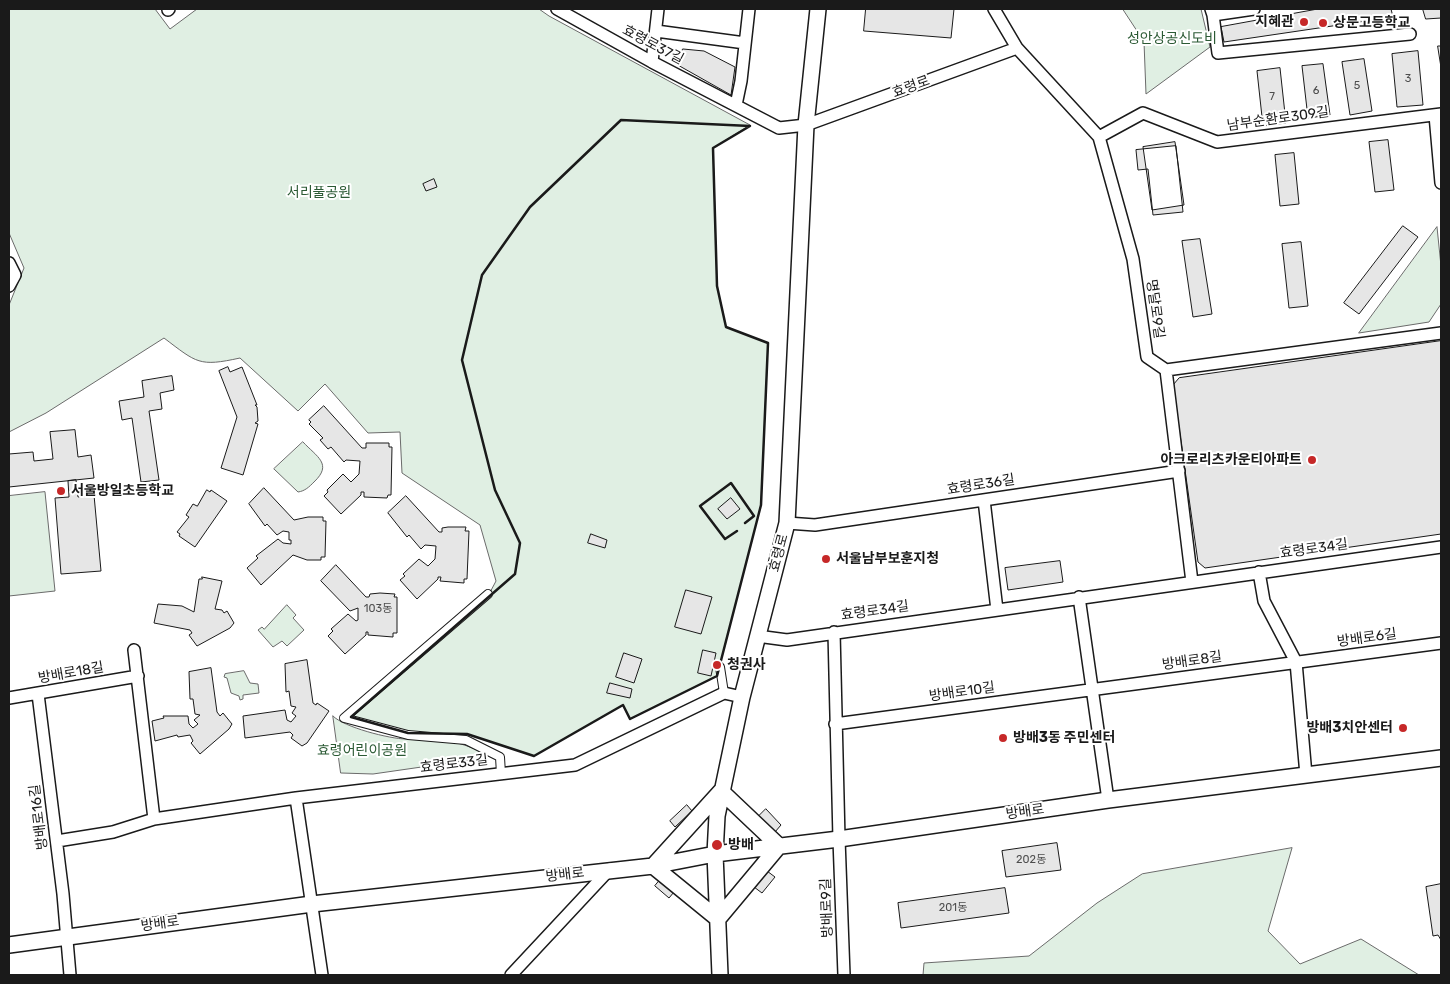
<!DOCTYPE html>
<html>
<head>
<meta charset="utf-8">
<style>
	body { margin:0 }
	#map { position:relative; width:1450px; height:984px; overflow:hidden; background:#fff; font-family:Rubik,sans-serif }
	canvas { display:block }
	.frame { position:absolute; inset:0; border:10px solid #1a1a1a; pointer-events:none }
</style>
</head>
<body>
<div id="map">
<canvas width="1450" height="984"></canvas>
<div class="frame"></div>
</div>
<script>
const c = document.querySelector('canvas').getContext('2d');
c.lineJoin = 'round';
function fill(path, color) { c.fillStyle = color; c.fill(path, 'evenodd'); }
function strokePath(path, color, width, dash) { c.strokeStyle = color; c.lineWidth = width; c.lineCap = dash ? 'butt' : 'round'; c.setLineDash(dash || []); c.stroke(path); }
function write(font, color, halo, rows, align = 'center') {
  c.font = font + ' Rubik,"Noto Sans KR",sans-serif'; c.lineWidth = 4; c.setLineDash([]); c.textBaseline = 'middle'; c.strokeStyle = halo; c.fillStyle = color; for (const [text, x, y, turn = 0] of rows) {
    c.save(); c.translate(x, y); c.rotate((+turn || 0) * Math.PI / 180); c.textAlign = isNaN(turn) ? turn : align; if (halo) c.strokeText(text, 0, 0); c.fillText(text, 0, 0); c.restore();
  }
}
const green = new Path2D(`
	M9,9H155L170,29L197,9H539L549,16L750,125L713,148L717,286L726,327L768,343L761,505L717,676L630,719L623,705L534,756L467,734L408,733L351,717L487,598L496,581L480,525L402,473L400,432L368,433L325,384L298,411L240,358C199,367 197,363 164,338L46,413L9,432V305L24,268L9,233Z
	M1123,9H1201L1210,47L1146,94L1144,42Z
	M1437,227L1441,266V304L1429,322L1359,333Z
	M303,442C317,457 333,464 314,482C309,487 305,491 298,492L274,469Z
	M45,492L55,591L9,596V496Z
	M287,605L296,615L293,618L304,630L287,646L282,641L273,647L258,630L262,627L264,629Z
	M244,671L250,683L258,684L259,693L243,695V699L240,700L239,696L231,693L227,678L224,677L225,674Z
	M333,716C343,727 390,739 406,739C419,740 436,736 448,740C461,744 472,747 484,753V758L373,774L341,773Z
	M1292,848L1268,931L1300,964L1361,939L1419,975H923L924,963L1029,956L1097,903L1142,874Z`);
fill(green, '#e0efe3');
strokePath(green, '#6a6a6a', 1);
const building = new Path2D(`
	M866,9H954L951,38L864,31Z
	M1318,9H1391L1393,17L1224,42L1221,27Z
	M1423,9H1441V18L1426,19Z
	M1438,46H1441V67Z
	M683,49L704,51L735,67L731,95L676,64Z
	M1418,51L1423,105L1397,107L1392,54Z
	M1364,59L1372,111L1350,115L1342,62Z
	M1323,64L1330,115L1308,118L1302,66Z
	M1280,68L1286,123L1263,126L1257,71Z
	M1388,140L1394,190L1375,192L1369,142Z
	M1175,142L1184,205L1152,210L1143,147Z
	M1176,146L1183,212L1153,215L1148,169L1138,170L1136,150Z
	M1294,153L1299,204L1280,206L1275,155Z
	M434,179L437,187L426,191L423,184Z
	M1403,226L1418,237L1359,314L1344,303Z
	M1200,239L1212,314L1193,317L1182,241Z
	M1301,242L1308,306L1289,308L1282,244Z
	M1441,341V534L1205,568L1198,562L1173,385L1179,378Z
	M228,367L230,372L242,367L257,405H255L257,407L258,421L255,423L258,424L243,475L221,468L237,417L219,371Z
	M172,376L174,390L160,393L162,409L149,411L159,480L141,482L132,418L122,420L119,401L144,397L142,381Z
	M324,406L362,448H366V443H389V447H392L391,495H388L387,498L364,497V492H361V495L341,514L324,496L328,492L327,490L343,474L351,482L359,474L360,461L346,460L344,462L331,447L328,449L320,440L323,438L309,424L311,422L309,420Z
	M75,430L78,457L91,455L94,478L9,487V454L33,452L34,461L53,459L50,432Z
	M76,480L78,497L94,495L101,571L61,574L55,498L69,497L68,481Z
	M264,488L294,520L308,517H323V521H326L325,557H321V560H307L293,555L261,585L247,568L258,558L256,556L278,539L283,543L291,544V540H289V532L283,531L277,535L267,524L265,526L249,504Z
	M207,490L210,492L211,490L227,501L195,547L179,536L180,534L177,532L189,517L186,515L193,504L197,506Z
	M406,496L439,532H442V528L448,527H466L465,531H469L467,579H464V583L440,581L441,577H438V579L417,599L400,580L405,576L403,574L419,559L428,566L435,559L436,546L425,545L421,549L409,535L407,537L388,513Z
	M731,498L740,509L727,519L718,509Z
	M591,534L607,540L605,548L588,543Z
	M1060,561L1063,582L1008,590L1005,568Z
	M336,565L366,597H369L370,594L380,593L395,594L394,597H397V633H393V637L368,635V632H366V635L345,654L328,636L333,631L331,629L348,614L356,621L358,620V608L350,611L321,581Z
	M202,577L222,581L215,609L222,610L224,613L227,611L234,623L230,628L197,646L189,635L192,633L190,630L154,623L158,604L182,606L194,612L199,579H202Z
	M686,590L712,597L701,634L675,627Z
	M703,650L716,653L711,676L698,673Z
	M624,653L642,659L634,683L616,677Z
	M307,660L313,703L316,705L317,703L329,711L307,743L302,746L291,738L293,735L290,732L245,738L243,716L285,710L287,720L291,722L296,716L292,713L296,707L291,706L289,691L286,692L285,664Z
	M211,668L217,712L220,716L223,713L232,724L229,729L200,754L191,743L193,741L190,735L178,737L177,735L155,741L152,721L164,718L163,716H188L189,724L193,728L198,724L194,720L200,715L195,714L193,699H190L189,672Z
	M610,683L632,689L630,698L607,693Z
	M687,805L692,811L675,827L670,821Z
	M766,809L781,825L775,832L759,816Z
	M1057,843L1061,870L1006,877L1002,851Z
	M767,871L775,877L762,893L754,887Z
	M660,880L674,892L669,898L655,886Z
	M1441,884V940L1438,935L1433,936L1426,887Z
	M1005,888L1009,913L901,928L898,903Z`);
fill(building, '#e6e6e6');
strokePath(building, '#1a1a1a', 1);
const pedestrian = new Path2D(`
	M488,594L344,718L408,735L466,740L500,757L501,774
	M717,665L720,667L724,693`);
const minor = new Path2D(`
	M557,9L652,62L779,128L806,125L1017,48
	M994,9L1017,48L1099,137L1133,259L1147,357L1166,370L1441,333
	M1211,9L1213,15L1254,9
	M168,10L169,9
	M1213,15L1218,53L1410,34
	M656,31L745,43
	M652,62L658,9
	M736,105L741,81L749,9
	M1435,115L1441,183
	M1099,137L1143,113L1217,142L1441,114
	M9,263L15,275L9,286
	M1166,370L1192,582
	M984,500L997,610
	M787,523L815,525L1179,471
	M1259,572L1264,601L1296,662L1306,775
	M1079,597L1108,800
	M834,632L839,839L844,975
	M757,636L787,640L1441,547
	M134,650L154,819
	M38,694L63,894L70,975
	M9,698L138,676
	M835,724L1441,643
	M296,798L322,975
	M57,841L113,832L154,819L296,798L575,765L724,693L742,697
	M511,975L610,869`);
const secondary = new Path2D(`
	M721,791L779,846L718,919L653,866Z
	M9,945L312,904L653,866L715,854L839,839L1108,800L1441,758
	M720,975L715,854L717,816L742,697L787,523L806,125L818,9`);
strokePath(pedestrian, '#1a1a1a', 10);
strokePath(minor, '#1a1a1a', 14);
strokePath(secondary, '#1a1a1a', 18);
strokePath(pedestrian, '#fff', 8);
strokePath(minor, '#fff', 11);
strokePath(secondary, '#fff', 15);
strokePath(new Path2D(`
	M621,120L750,126L713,148L717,286L726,327L768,343L761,505L717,676L630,719L623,705L534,756L467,734L408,733L351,717L515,574L520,543L495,490L462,360L482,275L530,207Z
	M737,531L725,539L700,506L731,483L754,516L745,523`), '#1a1a1a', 2.5);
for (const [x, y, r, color] of [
	[1304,22,5,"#c62828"],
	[1323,23,5,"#c62828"],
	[1312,460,5,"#c62828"],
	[61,491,5,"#c62828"],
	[826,559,5,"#c62828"],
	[717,665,5,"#c62828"],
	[1403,728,5,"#c62828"],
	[1003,738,5,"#c62828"],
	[717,845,6,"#c62828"]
]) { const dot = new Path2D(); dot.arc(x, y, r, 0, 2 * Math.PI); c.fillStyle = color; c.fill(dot); strokePath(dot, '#fff', 2); }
write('11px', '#4d4d4d', null, [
	["3",1408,79],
	["5",1357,86],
	["6",1316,91],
	["7",1272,97],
	["103동",378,609],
	["202동",1031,860],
	["201동",953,908]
]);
write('bold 14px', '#1a1a1a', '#fff', [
	["지혜관",1294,22,"right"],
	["상문고등학교",1333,23],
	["아크로리츠카운티아파트",1302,460,"right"],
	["서울방일초등학교",71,491],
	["서울남부보훈지청",836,559],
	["청권사",727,665],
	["방배3치안센터",1393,728,"right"],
	["방배3동 주민센터",1013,738],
	["방배",728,845]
], 'left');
write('14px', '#2b5a34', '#fff', [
	["성안상공신도비",1172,39],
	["서리풀공원",319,193],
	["효령어린이공원",362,751]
]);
write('14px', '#1a1a1a', '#fff', [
	["효령로37길",653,45,28],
	["효령로",911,87,-20],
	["남부순환로309길",1278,119,-8],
	["명달로9길",1155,309,82],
	["효령로36길",981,485,-9],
	["효령로34길",1314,549,-8],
	["효령로",779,553,-75],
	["효령로34길",875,611,-8],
	["방배로6길",1367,638,-8],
	["방배로8길",1192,661,-8],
	["방배로18길",71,673,-10],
	["방배로10길",962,692,-8],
	["효령로33길",454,764,-7],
	["방배로",1025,812,-8],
	["방배로16길",39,817,-97],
	["방배로",565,875,-7],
	["방배로9길",827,908,-92],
	["방배로",160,924,-8]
]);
</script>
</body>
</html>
